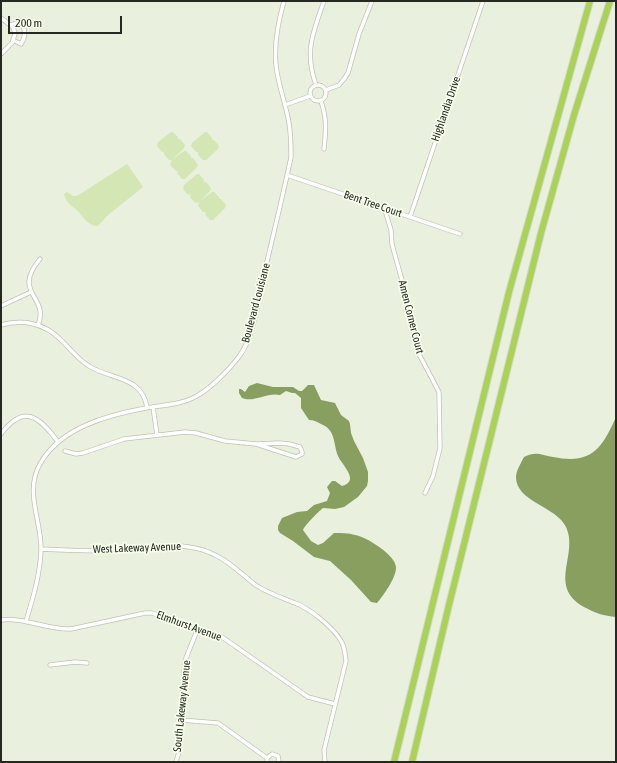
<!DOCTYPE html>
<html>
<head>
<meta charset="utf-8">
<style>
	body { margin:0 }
	#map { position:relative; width:617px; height:763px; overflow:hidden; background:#e9f0de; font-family:"Asap Condensed",sans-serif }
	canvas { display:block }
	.frame { position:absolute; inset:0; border:2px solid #262922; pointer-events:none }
	.scale { position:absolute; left:8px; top:16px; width:114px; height:18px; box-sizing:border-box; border:2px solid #262922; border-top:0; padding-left:5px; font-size:12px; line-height:14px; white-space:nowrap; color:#262922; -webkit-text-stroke:3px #f6feeb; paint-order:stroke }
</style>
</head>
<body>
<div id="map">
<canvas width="617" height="763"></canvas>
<div class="frame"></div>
<div class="scale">200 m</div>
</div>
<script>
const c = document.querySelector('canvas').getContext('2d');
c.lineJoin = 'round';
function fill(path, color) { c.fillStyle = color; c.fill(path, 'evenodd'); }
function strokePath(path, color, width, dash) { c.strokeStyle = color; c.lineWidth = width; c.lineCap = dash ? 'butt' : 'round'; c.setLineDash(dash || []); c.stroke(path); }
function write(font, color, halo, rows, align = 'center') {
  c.font = font + ' "Asap Condensed",sans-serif'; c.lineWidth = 3.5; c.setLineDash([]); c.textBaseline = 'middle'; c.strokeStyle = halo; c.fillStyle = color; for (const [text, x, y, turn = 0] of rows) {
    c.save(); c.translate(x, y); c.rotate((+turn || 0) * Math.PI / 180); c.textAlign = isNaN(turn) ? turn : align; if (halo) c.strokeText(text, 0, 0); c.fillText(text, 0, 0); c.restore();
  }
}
fill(new Path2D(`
	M171,132H173L178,137V139H180L185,145L184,148L172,160L184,151H186L191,156V158H193L198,165L197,167L185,179H182L177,173L178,171H176L170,165L172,160H169L164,154V152H162L157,146L158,142Z
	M205,132H207L212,138V140H214L219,146L218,149L206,160H203L198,155V152H196L191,146L192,143Z
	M127,164L143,187L108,215L98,226C94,226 91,225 89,223C84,220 82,215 78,211C72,206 66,203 64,194L67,192L73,196H77Z
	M197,174H199L204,180V182H206L211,188L210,191L200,201L212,192H214L219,197V199H221L226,205L225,208L213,220H210L205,214L206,212H203L198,206L199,202L195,203L190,197L191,194L188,195L183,189L184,185Z`), '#d3e6b4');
fill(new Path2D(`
	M257,383L273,387H293L299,391H302L308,385H314L321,400L335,403L341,415L349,421L350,424L351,433L354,441L363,458L368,472V481L367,486L358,497L344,507L335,509L323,508C318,512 305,525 303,530L311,541L318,545L323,543L334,533C341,533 349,533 355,535C367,537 397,556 396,568C396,578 383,596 377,603L371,602L351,580L330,561L314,557L293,541L280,533L278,530V526L282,518L297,512L307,511L314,505L327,501L330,493L327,487L332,481H335L342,486C361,481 341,464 338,456C333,443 336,430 321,424C317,422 314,420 309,420L301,408V398L295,393H292L286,391L280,395C267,392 254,403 242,398L239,393V389H241L245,392L249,386Z
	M616,417V617C604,616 595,613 584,607C547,586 579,555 566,527C556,506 516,502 516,477C516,471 521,463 524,457C536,451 541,455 553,457C592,465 602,448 616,417Z`), '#889f60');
const minor = new Path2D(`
	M1,18L13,27L15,34L12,43L1,54
	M10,25L18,23L22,24C26,31 25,38 21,44L13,40
	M310 93a8 8 0 1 1 16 0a8 8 0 1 1-16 0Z
	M316,85C304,51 313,33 324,1
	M326,90L339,85L344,79L348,73L359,34L372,1
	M321,101C327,119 326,130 324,149
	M285,105L310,96
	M287,175L460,234
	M384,207L391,230L392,244L396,259L409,305L414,335L420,356L439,392L440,448L433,476L425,493
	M410,217L483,1
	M1,306L31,292
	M1,325C22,319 44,323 60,339C70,348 77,359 89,366C111,380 143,376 147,408
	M38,325C50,296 11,294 40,259
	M153,407L157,435
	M1,434C24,403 40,417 58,442
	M65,451L76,454L83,453L124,439L185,432L196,433L225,441L256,444L279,443L289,444L300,447L302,452V454L296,457L256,444
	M41,549C68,550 96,552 123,550C144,549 168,543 189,547C211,550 226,560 242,574C248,578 253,584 259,587C270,594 283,598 295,603C309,608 334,628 341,641C345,647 345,654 346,661L324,750L325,762
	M1,620C25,617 47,630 71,629L145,613H152L222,637L308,697L335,704
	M26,621C33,598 40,575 41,550C42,522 24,492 40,464C60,428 107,415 146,408C162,405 180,405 195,397C210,389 228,371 238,358C253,339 256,310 261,287C271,244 282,200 291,157C291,146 291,134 289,123C286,104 278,85 276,65C274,44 278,22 284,1
	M50,665L75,662L87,663
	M181,720L218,723L267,758
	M176,762L179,752L184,671L186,658L198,628
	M267,762V758L272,754L278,756L279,762`);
const motorway = new Path2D(`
	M394,762L509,292L590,1
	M412,762L448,609L541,233L574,115L610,1`);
strokePath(minor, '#bdc4b2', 5);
strokePath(motorway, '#d4d4d3', 8);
strokePath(minor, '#fff', 3.5);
strokePath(motorway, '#aad354', 6);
write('11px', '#262922', '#f6feeb', [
	["Highlandia Drive",446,109,-71],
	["Bent Tree Court",373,204,19],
	["Boulevard Louisiane",256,303,-75],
	["Amen Corner Court",411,317,76],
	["West Lakeway Avenue",137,548,-2],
	["Elmhurst Avenue",189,626,20],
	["South Lakeway Avenue",182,706,-84]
]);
</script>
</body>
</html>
